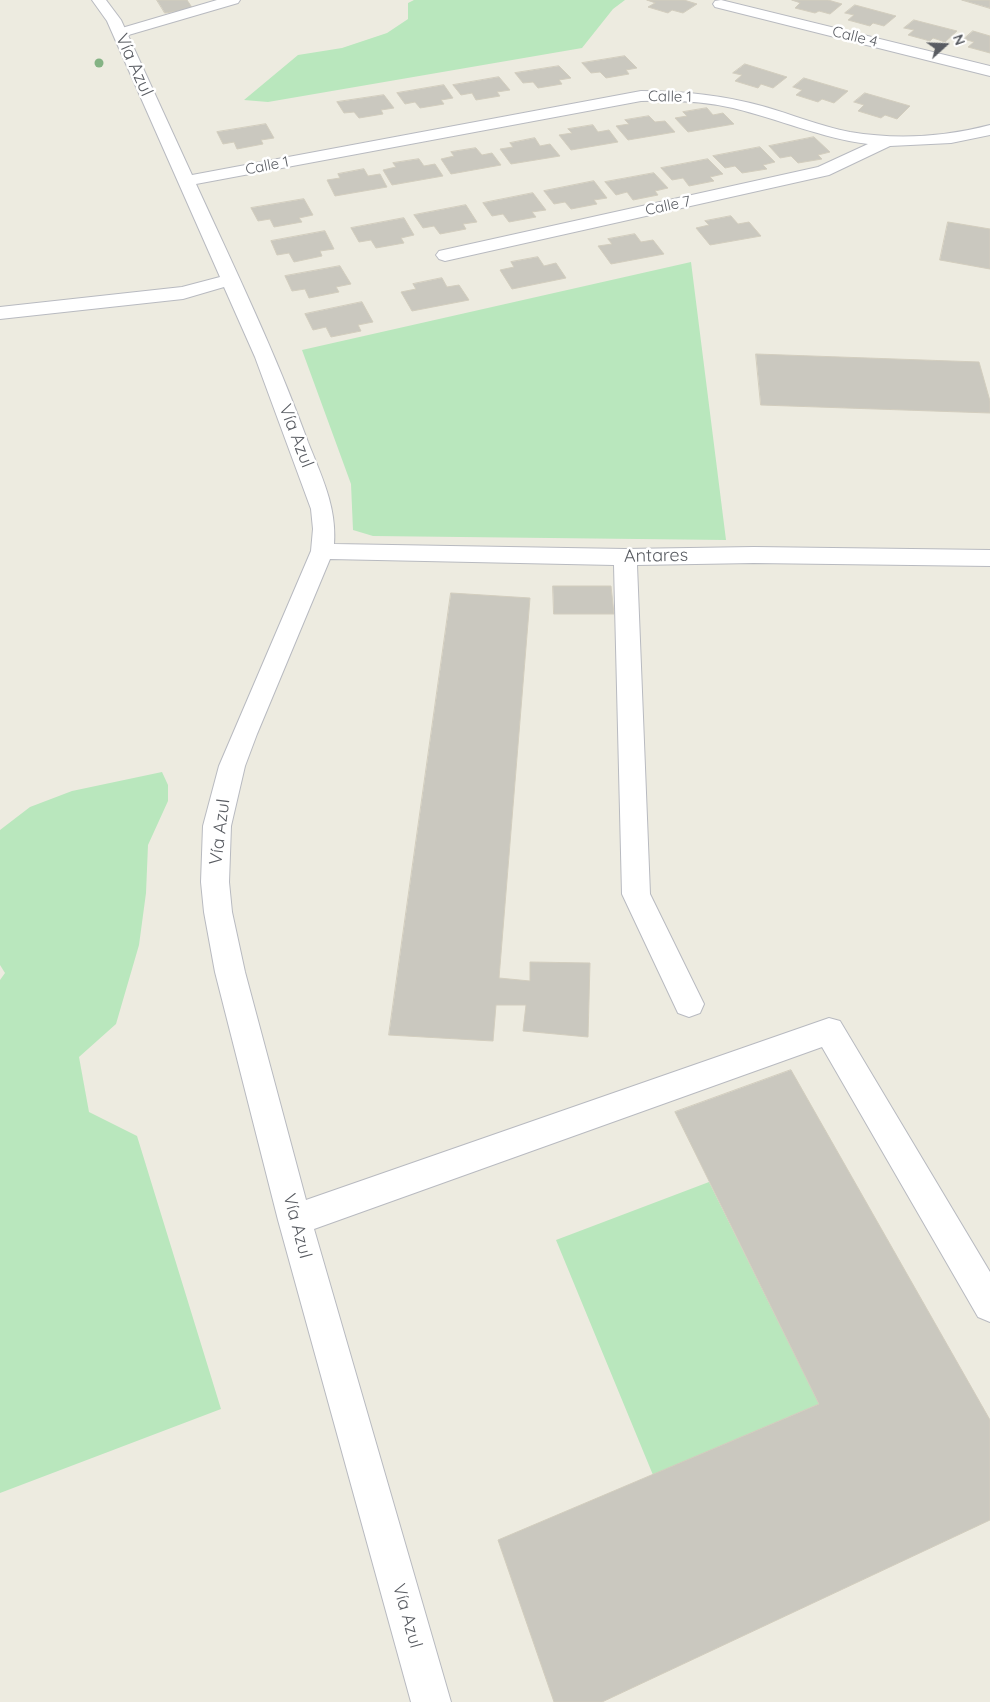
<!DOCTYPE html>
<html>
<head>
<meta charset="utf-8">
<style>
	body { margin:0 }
	#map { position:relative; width:990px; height:1702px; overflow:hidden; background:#edebe0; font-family:Quicksand,sans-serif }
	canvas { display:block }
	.north { position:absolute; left:920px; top:20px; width:50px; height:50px; -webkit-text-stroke:4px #fff; paint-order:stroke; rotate:70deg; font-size:14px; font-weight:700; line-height:20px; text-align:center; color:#595c62 }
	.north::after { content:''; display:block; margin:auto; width:18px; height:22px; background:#595c62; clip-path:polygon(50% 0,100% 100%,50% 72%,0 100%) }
</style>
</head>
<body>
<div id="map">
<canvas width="990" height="1702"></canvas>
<div class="north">N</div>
</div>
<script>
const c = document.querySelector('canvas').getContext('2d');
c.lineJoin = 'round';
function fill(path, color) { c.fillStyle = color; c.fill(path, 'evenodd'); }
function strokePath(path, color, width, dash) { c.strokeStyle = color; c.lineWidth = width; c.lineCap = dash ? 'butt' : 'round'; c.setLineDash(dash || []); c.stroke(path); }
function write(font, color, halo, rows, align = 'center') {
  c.font = font + ' Quicksand,sans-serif'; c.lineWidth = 5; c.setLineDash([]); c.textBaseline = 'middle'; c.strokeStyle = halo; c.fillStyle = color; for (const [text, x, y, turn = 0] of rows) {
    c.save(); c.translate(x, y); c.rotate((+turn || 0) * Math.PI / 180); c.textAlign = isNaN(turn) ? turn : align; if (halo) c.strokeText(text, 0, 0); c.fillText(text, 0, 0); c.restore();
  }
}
fill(new Path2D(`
	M414,0H625L613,9L582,48L268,102L244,100L298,55L342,48L387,33L408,19V3Z
	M691,262L726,540L373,536L353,530L351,484L302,350Z
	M162,772L168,785V801L148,845L146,893L139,945L116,1024L79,1057L89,1112L137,1136L221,1409L0,1493V980L5,973L0,965V830L30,807L72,791Z
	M709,1182L819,1404L653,1475L556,1240Z`), '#b9e7bd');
const building = new Path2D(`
	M157,0H187L193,9L165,13Z
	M647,0H684L697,4L683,13L672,10L668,13L648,7L655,3Z
	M792,0H828L842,4L830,14L819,11L815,13L795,8L800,3Z
	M962,0H990V8Z
	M855,5L896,16L884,26L873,23L870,26L848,20L854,15L845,13Z
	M914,20L957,31L945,42L933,38L930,41L908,35L914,30L904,28Z
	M973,31L990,36V53L968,47L974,42L964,39Z
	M625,56L637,68L626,70L629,74L606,78L600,72L591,73L582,63Z
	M745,64L787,77L773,88L761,84L758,88L735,81L742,75L733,73Z
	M559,66L571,78L559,80L562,84L538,88L533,82L523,83L515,73Z
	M499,77L510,90L497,92L500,96L476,100L472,93L461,95L453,85Z
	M804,78L848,91L834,103L822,99L818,102L796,95L802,90L793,87Z
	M444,85L453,98L441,100L444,104L420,108L415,102L405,104L397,93Z
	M865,93L910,106L897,119L885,115L881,118L858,111L864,105L854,102Z
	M384,95L394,108L381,110L383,114L359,118L354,112L344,113L337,102Z
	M707,108L713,115L723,113L734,124L688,132L675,118L687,116L683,112Z
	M649,116L655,122L665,121L675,132L628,140L616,126L629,124L625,120Z
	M266,124L274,138L261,140L263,144L237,149L234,142L223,144L217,132Z
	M593,125L598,132L609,130L618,142L571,150L559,135L572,133L568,129Z
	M814,137L830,152L818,155L822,159L798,163L791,156L780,158L769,146Z
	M535,138L540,146L550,144L560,156L511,164L500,149L513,147L510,143Z
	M760,147L775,162L763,165L767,169L742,173L735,166L725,168L713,156Z
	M476,148L482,155L492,153L501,165L451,174L441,159L454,156L451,152Z
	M419,159L424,166L435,164L443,176L392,185L383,170L396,167L393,163Z
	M708,159L723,174L710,177L714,181L689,186L683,178L672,180L661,168Z
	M364,169L368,176L380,174L387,187L335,196L327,180L340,178L338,174Z
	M654,173L668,188L655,191L658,195L633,200L627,192L616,195L605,182Z
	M594,181L607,198L594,200L597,204L571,209L565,202L554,204L544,191Z
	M533,193L546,210L532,212L536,217L509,222L503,214L492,216L483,203Z
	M304,199L313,215L299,218L302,222L274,227L270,219L258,221L251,208Z
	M466,205L477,222L463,224L466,229L440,234L434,226L423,228L414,215Z
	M731,216L738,224L749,222L761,236L710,245L696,228L709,225L705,221Z
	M404,218L414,235L401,238L404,243L376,248L371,240L359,242L351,228Z
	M948,222L990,229V269L940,260Z
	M325,231L334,249L320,251L322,256L294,262L289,253L277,255L271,241Z
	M635,234L641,242L653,240L664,254L611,264L598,246L612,244L608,239Z
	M538,257L544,266L556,263L566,278L512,289L500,270L514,267L511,262Z
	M340,266L351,284L336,287L339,292L309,298L305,289L292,291L285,276Z
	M442,278L447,287L459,285L469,300L412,311L401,292L416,289L413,284Z
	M362,302L373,322L358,325L361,331L331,337L326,327L313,330L305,314Z
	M756,354L979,362L990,401V413L761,405Z
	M553,586H611L614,614H554Z
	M451,593L530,598L499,978L530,981V962L590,963L588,1037L523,1031L526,1005H496L493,1041L389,1035Z
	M791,1070L990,1420V1520L602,1702H554L498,1540L819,1404L675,1112Z`);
fill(building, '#cac8bf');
strokePath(building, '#d2cdbe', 1);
const lane = new Path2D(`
	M217,0H240L238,3L125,36H115L113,33L115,30Z`);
const street = new Path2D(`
	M92,0H106L121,20L192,175L641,91C683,91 722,95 762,106C791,114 819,126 850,132C897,140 944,137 990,125V135L951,143L890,146L829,175L445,261L439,259L436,255L439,251L818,167L868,144C821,138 779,119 733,108C703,101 672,100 641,101L196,184C235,269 276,354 308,442C321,475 337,507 334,544L625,549L754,547L990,550V566L754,563L637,565L650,894L704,1004L700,1013L689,1017L678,1013L622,894L614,565L330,559L257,734L245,766L231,826L229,882L232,912L245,972L306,1200L829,1018L840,1021L990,1272V1322L978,1317L822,1047L314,1229L451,1702H411L278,1220L215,972L204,912L201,882L203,826L219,766L311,551L313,529L311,509L255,357L224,287L183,299L0,319V307L182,287L220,277L107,21Z
	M721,0L990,66V76L715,7L713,4L715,1Z`);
strokePath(lane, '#b8bac0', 2);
strokePath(street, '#b8bac0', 2);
fill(lane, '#fff');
fill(street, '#fff');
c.fillStyle = '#84b384';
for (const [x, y] of [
	[99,63]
]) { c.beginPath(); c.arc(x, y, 4.5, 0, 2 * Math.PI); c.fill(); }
write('15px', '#595c62', '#fff', [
	["Calle 4",855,37,14],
	["Calle 1",670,97,1],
	["Calle 1",267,166,-11],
	["Calle 7",668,206,-12]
]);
write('18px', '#595c62', '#fff', [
	["Vía Azul",134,65,66],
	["Vía Azul",296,436,69],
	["Antares",656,556,-1],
	["Vía Azul",220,832,-83],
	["Vía Azul",297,1226,75],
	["Vía Azul",407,1616,74]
]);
</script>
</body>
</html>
